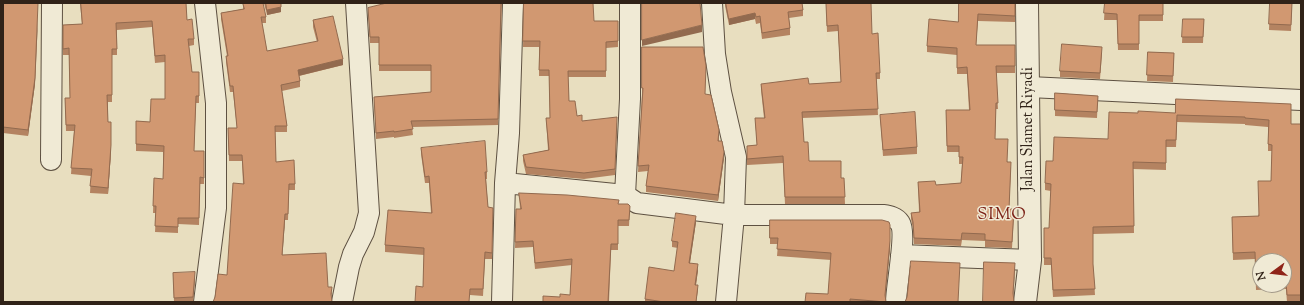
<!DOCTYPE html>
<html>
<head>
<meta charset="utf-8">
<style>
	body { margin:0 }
	#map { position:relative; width:1304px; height:305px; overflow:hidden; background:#e8debf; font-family:"Sorts Mill Goudy",serif }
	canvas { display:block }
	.frame { position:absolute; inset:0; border:4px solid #302218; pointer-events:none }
	.north { position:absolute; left:1252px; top:253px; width:40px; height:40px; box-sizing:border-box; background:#f0ead5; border:1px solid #a39a89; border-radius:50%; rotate:255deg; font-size:11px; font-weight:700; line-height:16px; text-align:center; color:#302218 }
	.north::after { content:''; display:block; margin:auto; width:14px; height:18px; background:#8f2418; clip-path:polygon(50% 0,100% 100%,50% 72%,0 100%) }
</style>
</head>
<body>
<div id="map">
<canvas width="1304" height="305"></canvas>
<div class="frame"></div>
<div class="north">N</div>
</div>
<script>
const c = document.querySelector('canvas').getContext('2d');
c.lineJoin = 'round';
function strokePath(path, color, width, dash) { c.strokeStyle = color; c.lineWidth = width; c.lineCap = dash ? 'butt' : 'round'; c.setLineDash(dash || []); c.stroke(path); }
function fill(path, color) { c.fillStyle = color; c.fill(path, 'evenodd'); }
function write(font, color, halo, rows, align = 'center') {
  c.font = font + ' "Sorts Mill Goudy",serif'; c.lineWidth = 3; c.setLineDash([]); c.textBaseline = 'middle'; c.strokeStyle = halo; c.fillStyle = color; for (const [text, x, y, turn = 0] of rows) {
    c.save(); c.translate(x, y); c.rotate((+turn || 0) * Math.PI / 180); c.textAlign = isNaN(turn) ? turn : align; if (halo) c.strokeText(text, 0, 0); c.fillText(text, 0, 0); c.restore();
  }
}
const minor = new Path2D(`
	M712,3L715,54L721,92L736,157L734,215L726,302
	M1029,87L1301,100
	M51,160L52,3
	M505,183L625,195L637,203L734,215H883C890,216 896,217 900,223C907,234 896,286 896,302
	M625,195L630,99V3
	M901,255L1030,260
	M204,302L216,208V103L205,3
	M342,302L349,267L353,254L364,232L369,213L356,3
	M502,302L505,183L509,133L513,3`);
const tertiary = new Path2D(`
	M1025,302L1030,260L1027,3`);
strokePath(minor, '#5e5142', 22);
strokePath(tertiary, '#5e5142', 24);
strokePath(minor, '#f0ead5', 20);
strokePath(tertiary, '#f0ead5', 22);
fill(new Path2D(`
	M3,3L35,84L28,136L3,133Z
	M80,3H186L187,20L194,39V45L189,46L192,72H199V103H196L194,151H204V184H200L199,225L178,224V233L155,232L156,213H153L154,178L163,179V152L136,151V121L150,122L165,99V62L155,63L152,27L117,30V55H112V102H108V122L111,152L108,194L90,193L91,176L71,174L74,131H66L65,98H70L69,55H63V25L82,24Z
	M243,3L266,17V23H262L267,51L317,42L313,27V20L343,65L299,76L300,81V87L282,91L287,126V132H275L276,162L295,184V190H289L288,220H285L282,255L328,287L332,293L331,297L227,275L243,184L242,161H229L228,128H237L233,92H230L226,62V56H227L221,19V13L243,9Z
	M264,3H281V12L267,15Z
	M385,3H502L498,125L412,127L413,135L394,138V137L376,139L374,97L431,92V71H379V43H370L368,8L387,3Z
	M524,3L594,21H618V47L606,48V77H568L569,101L577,116L582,121L617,123L615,175L584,179L526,174L523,161V155L548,150L546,118H550L549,76H539V47H523Z
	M725,3H802L803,10V16L789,18L790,28V35L762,39L760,23L756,24L755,19L729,25L725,6Z
	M959,3H1015V22L978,21L976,45H1015V73H996L998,109H996L995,139L1011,168L1009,209L1014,215L1012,248L985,247V241L962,240L961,246L914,244L913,228L911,219V213L919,212L918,182L936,185L961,183L962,164H959V152H947L946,110H969L967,74H957V55L927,52V46L958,22Z
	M1105,3H1163V21H1139V50H1118L1117,20H1104Z
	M1270,3H1292L1291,31L1269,30Z
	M826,4L872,34L880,73V79H876L878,115L802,118L804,142L809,161L841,178H844L845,204H785L783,163L747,165V146L757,145L755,118H764L761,90V84H809L841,82L838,31L827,32Z
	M1183,19H1204L1203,43H1182Z
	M642,47L705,94L719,136V141L724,158L718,201L646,192V186L648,171L638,172L642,94Z
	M1148,52L1174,53L1173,82L1147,81Z
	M1102,53L1100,79L1060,77V71Z
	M1055,93L1098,96L1097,118L1055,116Z
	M1176,99L1291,124H1301V301L1287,302L1286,289L1256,290L1255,259L1233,260L1232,217L1258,216L1271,181L1272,151H1268V127L1245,125V124L1177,122L1176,147H1166V170L1133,169L1134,233L1093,234V265L1095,295L1053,297L1051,265H1044V228H1049L1051,191L1045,190V183L1053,161L1108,139L1138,113H1175ZM1260,261H1284V285H1260Z
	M880,115L917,147V154L883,156Z
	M421,148L487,172V179H486L488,207L493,208L492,259H485L483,296L470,295L423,287L424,255L385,252V245L431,213L429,183H425L421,154Z
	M519,193L618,204L630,206L629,226H618V250H611L609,302L560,297L570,295L572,265L535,269L533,247L515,248L516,209H520Z
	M770,220L890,225V248L885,297L886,302H805L828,294L831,260L777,256L778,244H770Z
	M696,222L690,263L698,270L696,285L698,291L696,302H645V299L674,271L678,248L672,247V241Z
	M173,273L195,278L193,302H174Z`), '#b48361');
fill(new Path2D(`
	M281,7V12L267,15V10Z
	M755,13V19L729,25V19Z
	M38,20L35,84L28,136V130Z
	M702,25V32L642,46V40Z
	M343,59V65L298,76V70Z
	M111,145V152L108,194V188Z
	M724,152V158L718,201V195Z
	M285,214V220L282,262V255Z
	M696,216V222L689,269V263Z
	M890,241V248L885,301V295Z
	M1015,263V271L1013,301V293Z
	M698,264V270L695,291V285Z
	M195,272V278L193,302V297Z`), '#926a4f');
const building = new Path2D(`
	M3,3H38L35,78L28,130L3,127Z
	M81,3H186L187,20L192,19L194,39H188L192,72H199V96H196L194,151H204V178L200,177L199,218H178V227L155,226L156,206H153L154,178L163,179L164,146L136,144V121L150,122L151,99H165V55L155,56L152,21L116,23L117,49H112V95H107L108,122H111V145L108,188L90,186L92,169L71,168L75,125H66L65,98H70L69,48L63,49V25L82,24Z
	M243,3H263L266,17H261L267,51L318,41L313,20L333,16L343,59L298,70L300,81L281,85L287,126H275L276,162L294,160L295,184H289L288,214H285L282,255L326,253L328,287H332L331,294L332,302H213L215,297L218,274L227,275L233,183L244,184L242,155H229L228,128H237L233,86H230L226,56H228L221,13L244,9Z
	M266,3H281V7L267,10Z
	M387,3H501L498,119L411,121L413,129L394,132V131L376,133L374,97L431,92V65H379V37H370L368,8Z
	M524,3H593L594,21H618V41L606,42V71H568L569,101H575L577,116L582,115V121L617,117L615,169L584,173L526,167L523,155L549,150L546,118H550L549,70H539L540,41H523Z
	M642,3H700L702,25L642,40Z
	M726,3H802L803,10L788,12L790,28L762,33L760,16L756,17L755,13L729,19Z
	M839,3H871L872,34L878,33L880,73H876L878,109L802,112L804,142H808L809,161H841V178H844L845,197H785L783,156L747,159V146L757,145L755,118H765L761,84L808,78L809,84L841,82L838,25L827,26L826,4Z
	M959,3H1015V16L978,14L976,45H1015V66H996L998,103H996L995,139H1008L1007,162H1011L1009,209H1014L1012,242L985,240V234L962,233L961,240L914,238L913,222L911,213L920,212L918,182L935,181L936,185L961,183L963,157H959V146H947L946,110H970L967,67L957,68V48L927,46L929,19L958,22Z
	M1105,3H1163V15H1139V44H1118L1117,14L1104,13Z
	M1270,3H1292L1291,25L1269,24Z
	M1183,19H1204L1203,37H1182Z
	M1062,44L1102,47L1100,73L1060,71Z
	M642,47H703L706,66L705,94L711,95L719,130L718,141H722L724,152L718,195L646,186L649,165L638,166L643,88H642Z
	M1148,52L1174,53L1173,76L1147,75Z
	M1055,93L1098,96L1097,112L1055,110Z
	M1176,99L1291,104V124H1301V295H1287L1286,282H1284V261H1260V283H1256L1255,252L1233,253L1232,217L1259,216L1258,181H1271L1272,145L1268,144L1269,120L1245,118V117L1177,115L1176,140H1166V163L1133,162L1134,226L1093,227V264L1095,289L1053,290L1051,258H1044V228H1049L1051,184L1045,183L1046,161H1053L1054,137L1108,139L1109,112L1138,113V111L1175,113Z
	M915,112L917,147L883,150L880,115Z
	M485,141L487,172H485L488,207L493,208L492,253L485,252L483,289H470L469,302H415L416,286L423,287L424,248L385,245L388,210L432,213L429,176L425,177L421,148Z
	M519,193L567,195L619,200L618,204H628L630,206L629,220H618V244H611L608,302H543V296L560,297V294L570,295L572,259L535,263L533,241L515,242L516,209H521Z
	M676,213L696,216L689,263L698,264L695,285H698L696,302H664L645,299L649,267L674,271L678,242L672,241Z
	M770,220H882L889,222L890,225V241L885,295L886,302L850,299V302H805L806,293L828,294L831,253L777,249L778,238H770Z
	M911,261L960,263L958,302H905L907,297Z
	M984,262L1015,263L1013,293L1014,302H983Z
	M195,272L193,297L174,298L173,273Z`);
fill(building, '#d19871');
strokePath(building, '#926a4f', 1);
write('15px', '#302218', '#f0ead5', [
	["Jalan Slamet Riyadi",1029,129,-90]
]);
c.letterSpacing = '1px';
write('17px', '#7a1f14', '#f0ead5', [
	["SIMO",1002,216]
]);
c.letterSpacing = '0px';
</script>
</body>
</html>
